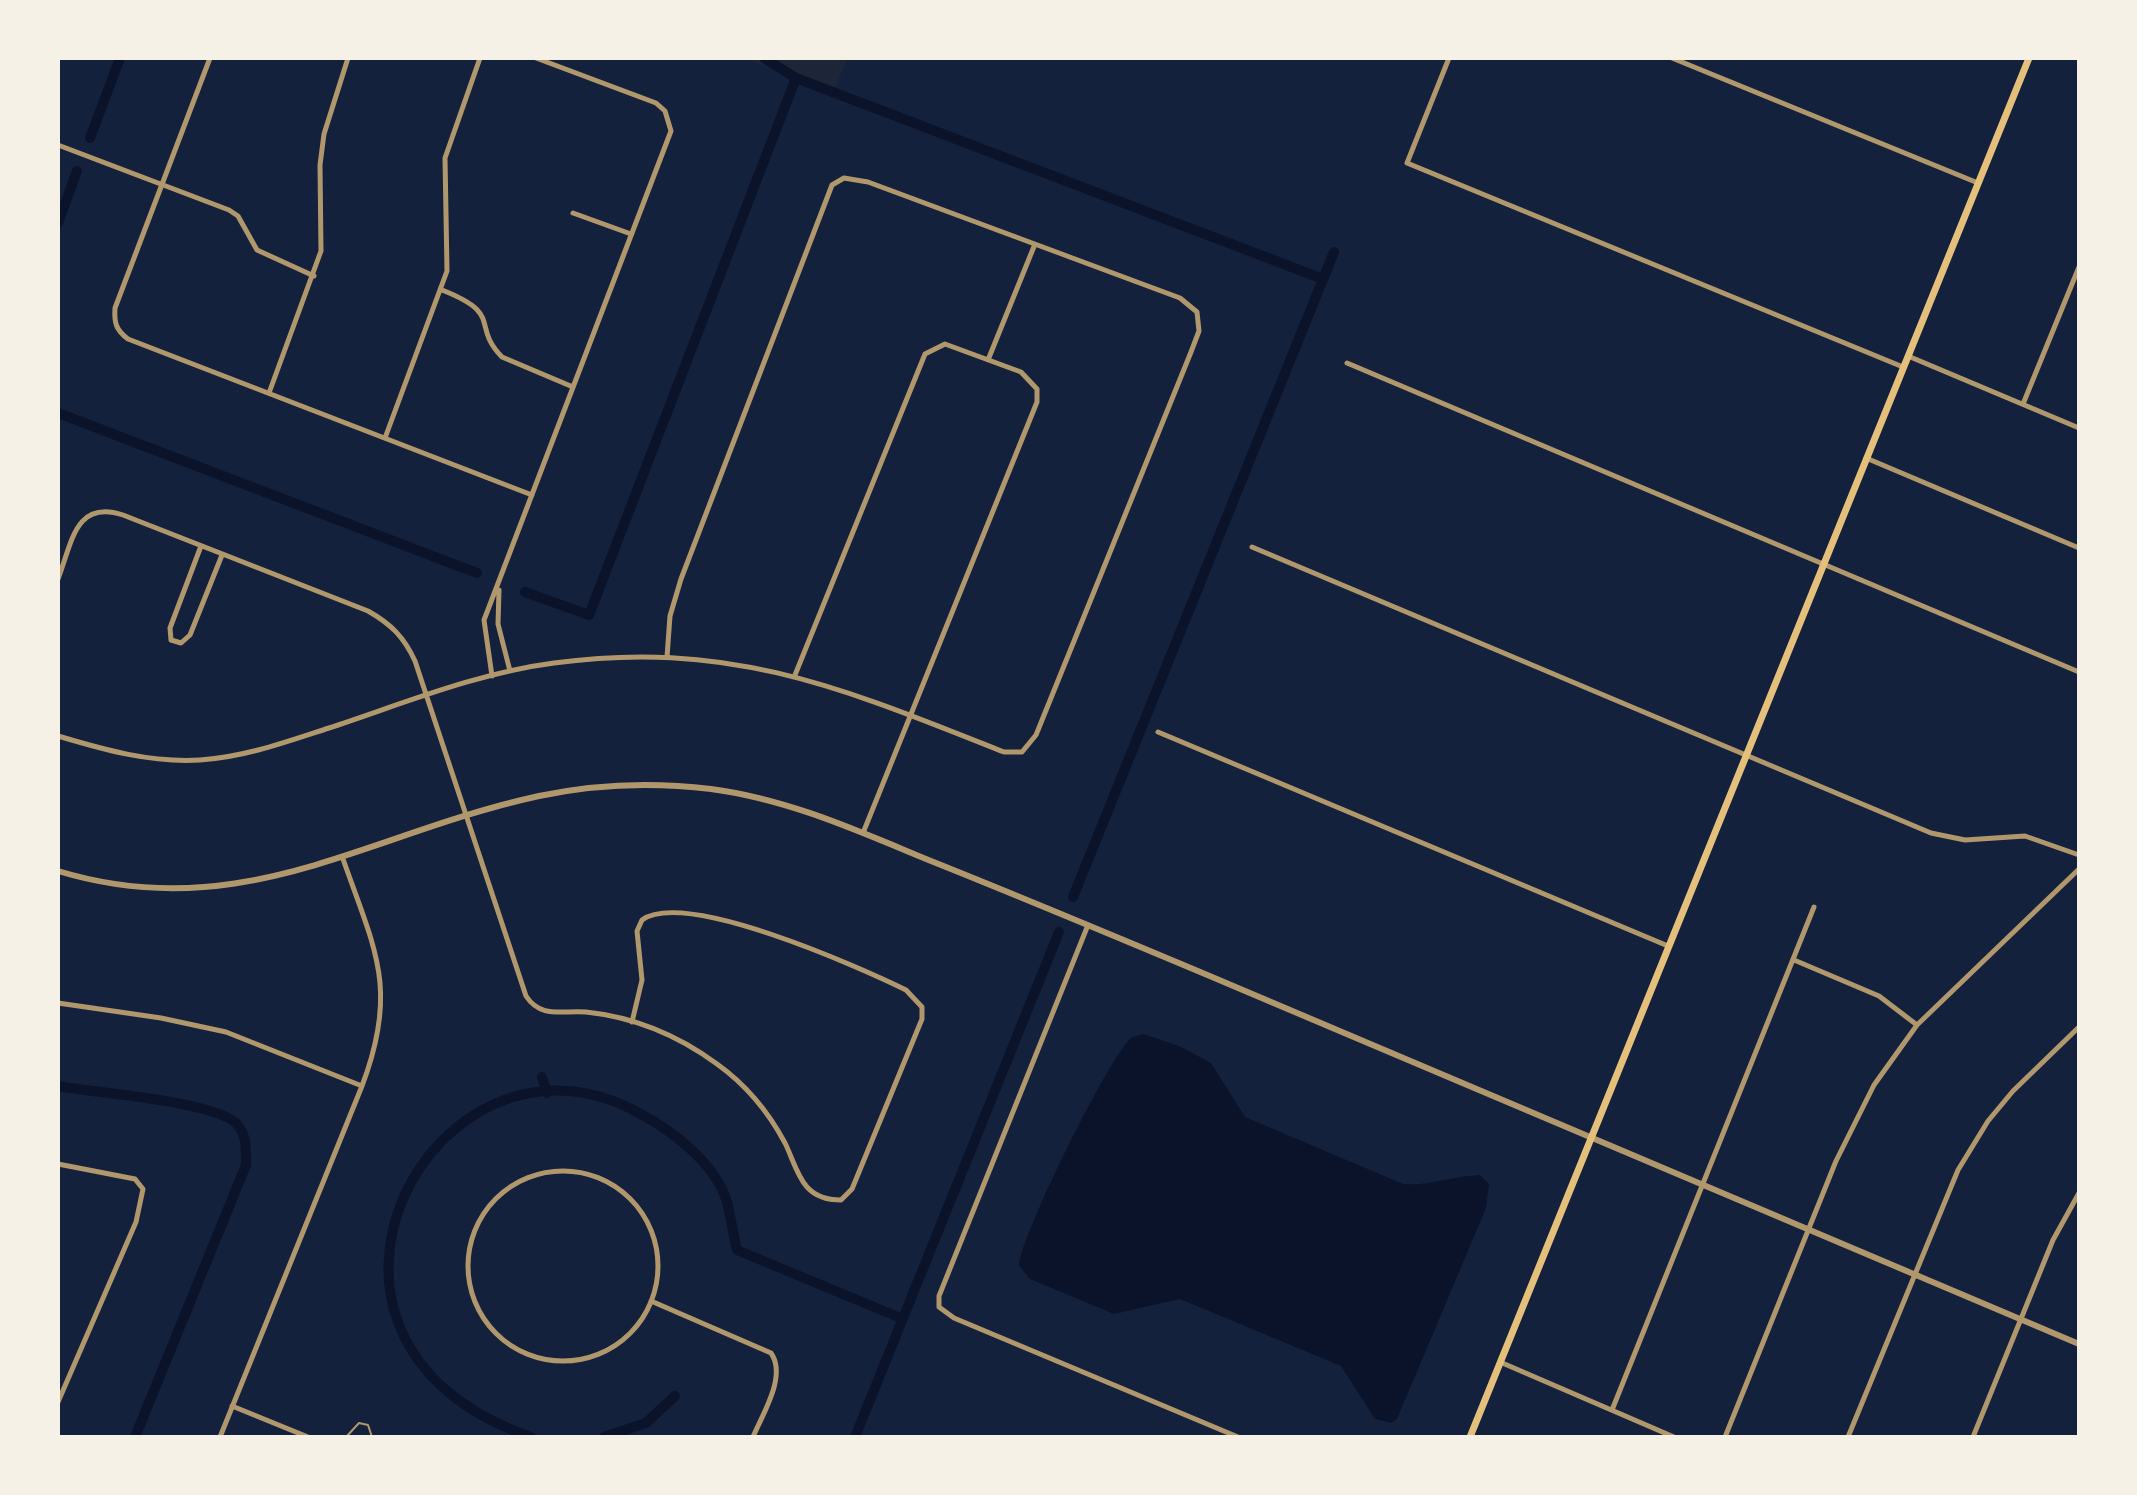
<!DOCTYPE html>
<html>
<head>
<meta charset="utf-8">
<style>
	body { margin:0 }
	#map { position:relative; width:2137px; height:1495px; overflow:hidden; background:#14213d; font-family:"Public Sans",sans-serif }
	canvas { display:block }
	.frame { position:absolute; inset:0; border:60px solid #f6f1e7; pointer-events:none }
</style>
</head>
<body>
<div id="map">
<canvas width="2137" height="1495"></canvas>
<div class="frame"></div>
</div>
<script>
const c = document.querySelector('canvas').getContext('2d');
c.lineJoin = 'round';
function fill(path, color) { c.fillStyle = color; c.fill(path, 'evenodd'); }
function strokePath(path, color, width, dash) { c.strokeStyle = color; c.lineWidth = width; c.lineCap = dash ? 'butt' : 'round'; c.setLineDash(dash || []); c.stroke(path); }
fill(new Path2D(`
	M744,58H848L833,92Z`), '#1d2539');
fill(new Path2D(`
	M1143,1034L1179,1046L1211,1063L1245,1117L1403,1184C1430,1186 1453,1176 1480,1175L1489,1184L1486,1208L1397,1419L1391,1423L1375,1419L1341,1366L1180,1299L1114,1314L1030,1279L1019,1266C1018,1241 1110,1055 1131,1038C1135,1036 1139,1035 1143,1034Z`), '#0b132b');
strokePath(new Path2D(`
	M764,58L796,78
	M90,138L120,58
	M58,223L77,171
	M58,413L477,573
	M525,592L589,615L796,78L1323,279
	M1073,897L1334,252
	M542,1077L547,1093
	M58,1086C95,1093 215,1101 237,1124C247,1135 246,1151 246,1165L135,1437
	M531,1437C251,1341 436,1001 639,1113C673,1131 716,1164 727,1202C731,1218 733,1234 737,1250L903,1319
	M604,1437L646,1423L675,1396
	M855,1437L1059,932`), '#0b132b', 10);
strokePath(new Path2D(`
	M346,1437L359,1423L368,1425L372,1437`), '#b1986c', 2);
strokePath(new Path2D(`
	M210,58L115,308C114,323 116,330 128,339L532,495
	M1449,58L1407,163L1903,367
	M1672,58L1978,183
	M58,145L229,210L238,216L257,250L314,276
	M573,213L631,234
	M442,290C505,315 470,324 502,357L573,387
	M1908,356L2079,428
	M988,360L1035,244
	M1347,363L2079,672
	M269,393L321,251L320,165L324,134L348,58
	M2023,404L2079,267
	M385,438L447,271L445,158L480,58
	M1866,458L2079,548
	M201,546L170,628L171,640L181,643L190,635L222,555
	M1252,547L1931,833L1965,840L2025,836L2079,855
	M58,579C72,543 75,499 123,515L368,611C391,624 404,637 415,661L526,996C541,1019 562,1010 586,1012C634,1017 679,1036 717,1064C745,1084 769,1113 785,1143C792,1157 797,1176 807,1187C816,1197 828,1200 841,1200L852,1189L922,1019V1007L906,990C859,967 685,889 642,920L637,931L642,980L632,1022
	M499,590L498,624L510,671
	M795,675L925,354L945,344L1021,372L1037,389V402L863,833
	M492,676L484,620L671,131L665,111L656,103L536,58
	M1158,732L1668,946
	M58,736C105,750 151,763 200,760C245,757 286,742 329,728C402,704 477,673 554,663C730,639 845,689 1004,752H1022L1036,735L1191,352L1199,331L1197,312L1180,298L868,182L844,178L832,185L681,579L670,616L667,657
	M1088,925L939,1296V1307L954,1318L1238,1437
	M1794,960L1879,996L1917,1025
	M58,1003L161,1018L226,1032L362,1086
	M58,1164L135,1179L143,1189L136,1222L58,1402
	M468 1266a95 95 0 1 1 190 0a95 95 0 1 1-190 0Z
	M651,1301L771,1353C787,1376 763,1413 753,1437
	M1500,1362L1674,1437
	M232,1406L308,1437
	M1612,1410L1814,907
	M220,1437L362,1086C399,989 375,950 343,859
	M1725,1437L1836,1161L1874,1085L1917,1025L2079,869
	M1848,1437L1958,1170L1988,1121L2013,1091L2079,1027
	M1973,1437L2053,1240L2079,1193`), '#b1986c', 5);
strokePath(new Path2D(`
	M58,871C242,927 368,833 539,796C595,784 654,782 711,789C787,799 856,830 926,859C1019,896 1112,935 1205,974C1496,1098 1788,1219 2079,1344`), '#b1986c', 6);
strokePath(new Path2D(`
	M1470,1437L2029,58`), '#e5c07b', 7);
</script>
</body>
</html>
